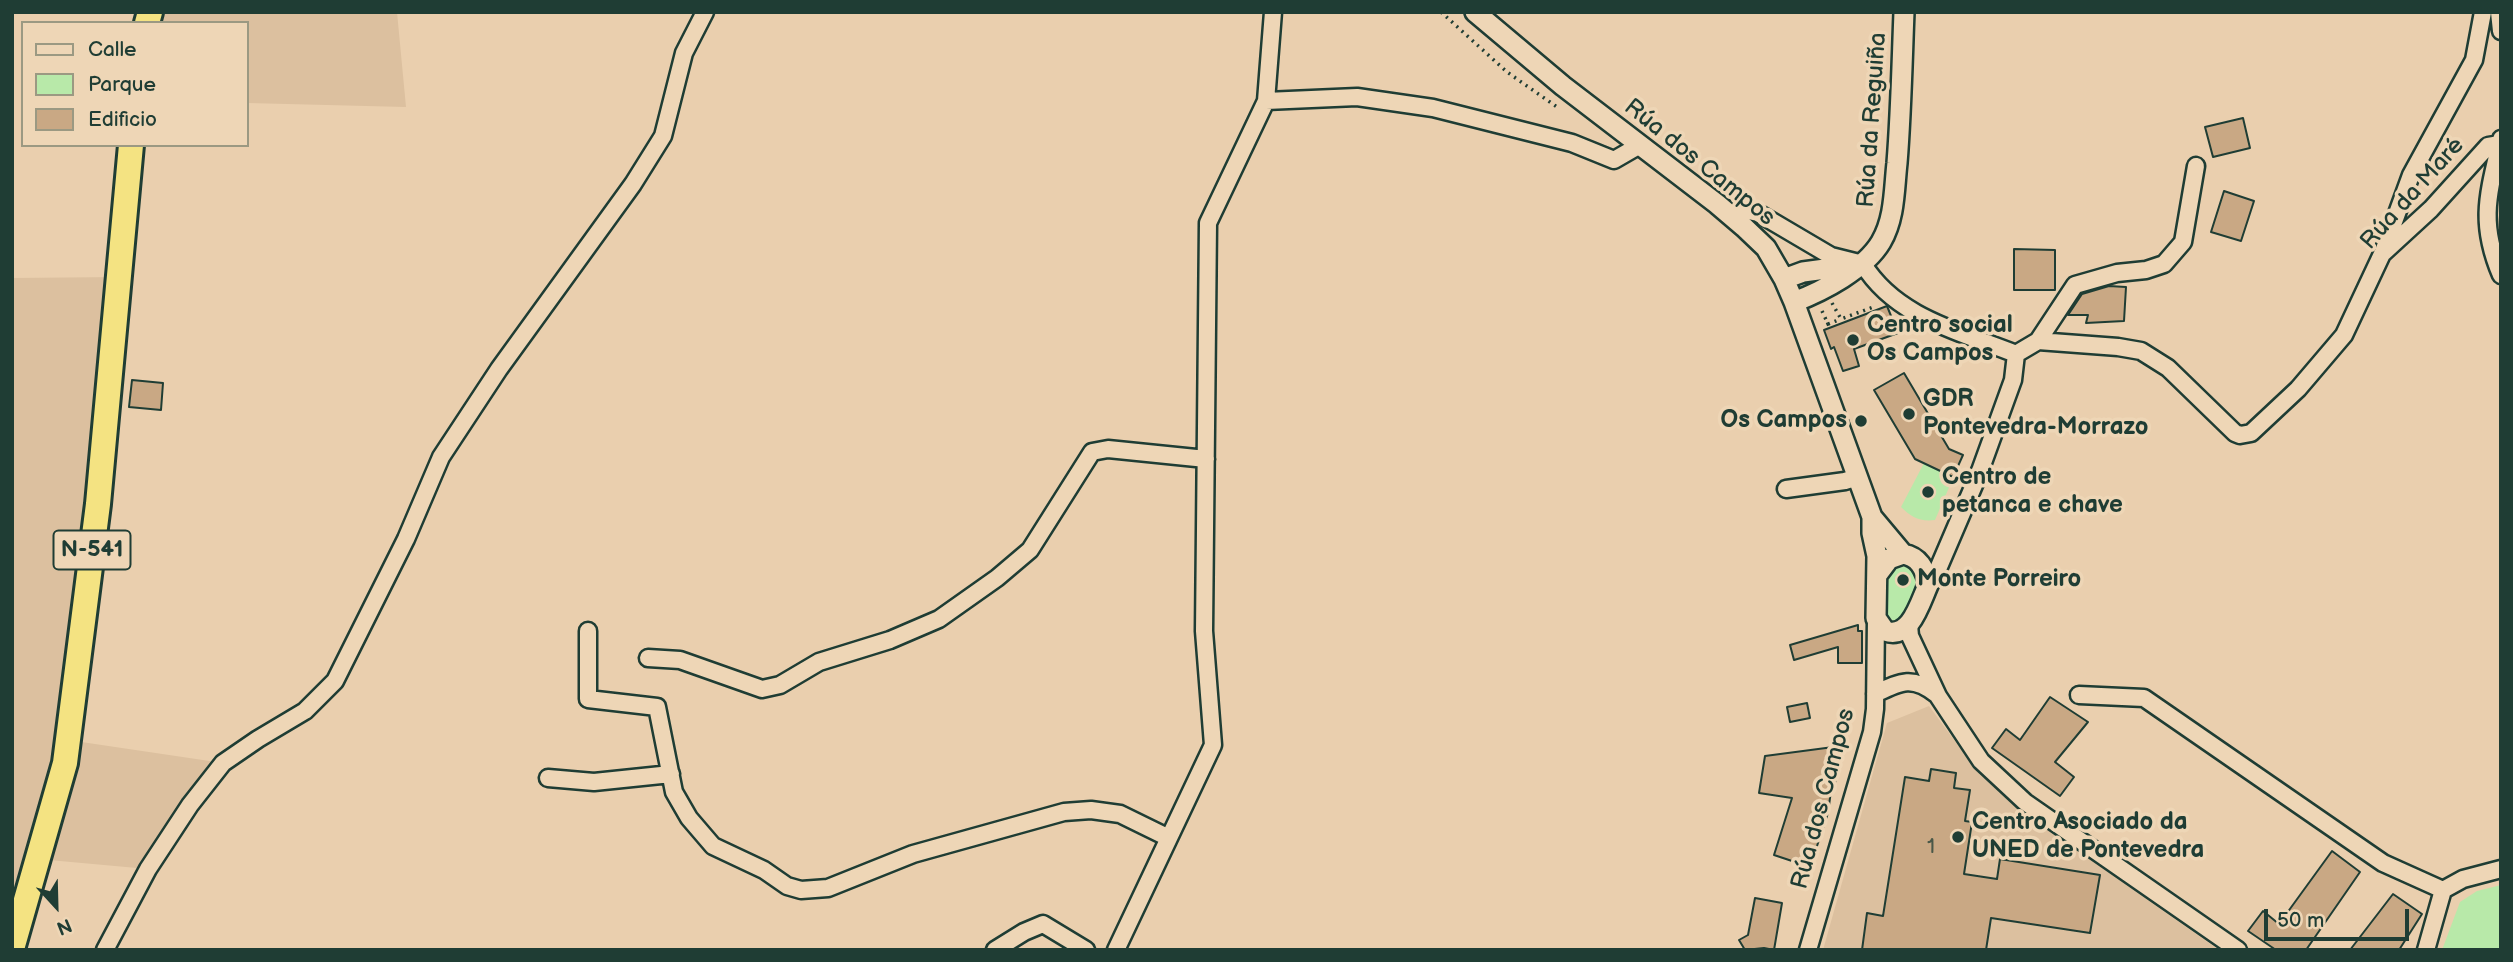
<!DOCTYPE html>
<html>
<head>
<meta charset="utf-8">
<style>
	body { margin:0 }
	#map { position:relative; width:2513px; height:962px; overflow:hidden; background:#eacfae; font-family:"Balsamiq Sans",sans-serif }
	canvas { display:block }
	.frame { position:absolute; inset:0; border:14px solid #1f3d34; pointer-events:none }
	.legend { position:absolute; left:21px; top:21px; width:228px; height:126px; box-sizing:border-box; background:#eed6b6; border:2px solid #9b9982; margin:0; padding:9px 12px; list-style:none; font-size:21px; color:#1f3d34 }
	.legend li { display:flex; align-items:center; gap:14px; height:35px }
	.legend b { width:35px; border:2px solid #9b9982 }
	.north { position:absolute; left:21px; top:871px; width:70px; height:70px; -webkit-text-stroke:5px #eed6b6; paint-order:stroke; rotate:158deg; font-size:19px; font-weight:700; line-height:28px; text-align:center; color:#1f3d34 }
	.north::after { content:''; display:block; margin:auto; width:24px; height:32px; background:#1f3d34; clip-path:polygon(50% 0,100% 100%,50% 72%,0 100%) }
	.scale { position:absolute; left:2264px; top:909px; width:145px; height:32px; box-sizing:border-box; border:4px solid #1f3d34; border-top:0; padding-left:9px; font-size:21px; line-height:24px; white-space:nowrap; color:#1f3d34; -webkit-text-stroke:5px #eed6b6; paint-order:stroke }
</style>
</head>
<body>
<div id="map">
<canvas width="2513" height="962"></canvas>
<div class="frame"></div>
<ul class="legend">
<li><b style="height:9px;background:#eed6b6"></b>Calle</li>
<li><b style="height:19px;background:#b8e9a9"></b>Parque</li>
<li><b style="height:19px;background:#c9a884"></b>Edificio</li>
</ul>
<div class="north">N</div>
<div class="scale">50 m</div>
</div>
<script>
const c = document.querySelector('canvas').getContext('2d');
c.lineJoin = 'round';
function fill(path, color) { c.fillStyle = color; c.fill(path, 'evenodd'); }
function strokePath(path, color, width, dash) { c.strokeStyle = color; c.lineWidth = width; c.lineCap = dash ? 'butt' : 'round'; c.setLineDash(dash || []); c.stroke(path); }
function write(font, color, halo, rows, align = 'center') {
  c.font = font + ' "Balsamiq Sans",sans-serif'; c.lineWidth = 7; c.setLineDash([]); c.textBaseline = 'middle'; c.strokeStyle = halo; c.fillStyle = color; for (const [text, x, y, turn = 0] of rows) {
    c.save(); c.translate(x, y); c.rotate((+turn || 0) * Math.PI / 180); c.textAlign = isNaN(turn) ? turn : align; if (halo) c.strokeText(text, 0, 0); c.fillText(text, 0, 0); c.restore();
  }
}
fill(new Path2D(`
	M138,12H397L406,107L247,103V23H138Z
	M119,277L68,740L223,763L148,869L38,859L28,894L12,895V278Z
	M1929,706L1980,775L2103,869L2219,950H1823L1887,723Z`), '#dcc09f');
fill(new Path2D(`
	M1934,444L1963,455L1935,520C1920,522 1911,517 1901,507Z
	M1904,566L1913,568L1918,581L1904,617L1893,621L1887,615L1886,584L1892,570Z
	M2501,885V950H2442L2460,902L2477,891Z`), '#b8e9a9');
const building = new Path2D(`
	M2243,118L2250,148L2213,157L2205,127Z
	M2224,191L2254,201L2241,241L2211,232Z
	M2014,249L2055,250V290H2014Z
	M2109,286L2126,287L2124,321L2086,323L2088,315H2068L2082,294Z
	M1887,306L1898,333L1854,349L1859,366L1843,371L1834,347L1831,349L1824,330Z
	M1904,373L1949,449L1963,455L1953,477L1915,459L1874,390Z
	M132,380L163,383L161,410L129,407Z
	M1858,625V631H1862V663H1838V647L1794,660L1790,645Z
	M2050,697L2088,722L2055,762L2074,777L2060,796L1992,748L2006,729L2020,740Z
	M1807,703L1810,718L1790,722L1787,707Z
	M1841,746L1835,783H1832L1828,813L1810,867L1774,855L1792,798L1759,793L1765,756Z
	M1931,769L1956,773L1954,788L1970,790L1965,821L1972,822L1964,874L1997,879L2000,859L2100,875L2090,933L1991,918L1986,950H1862L1867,913L1883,916L1905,777L1929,781Z
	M2332,851L2360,872L2306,950H2276L2248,931L2263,911L2279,924Z
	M2393,894L2422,914L2399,950H2350Z
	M1755,898L1782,903L1774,950L1764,948L1745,950L1739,940L1748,935Z`);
fill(building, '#c9a884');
strokePath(building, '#1f3d34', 2);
const minor = new Path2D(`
	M2499,12L2501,31
	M1266,101L1357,97L1433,108L1572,143L1614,160L1640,145
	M2500,144C2488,195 2479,223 2501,275
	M1735,218L1744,210L1758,213L1831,256L1863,264C1896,318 1961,332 2016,354L2013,380L1980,471L1935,576L1929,583
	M2383,252L2411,175L2474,60L2483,12
	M2038,341L2075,285L2117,273L2146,270L2164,264L2183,242L2196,166
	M2016,354L2038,341L2118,347L2141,351L2168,368L2235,433L2240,435L2251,433L2298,389L2344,335L2382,254L2431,209L2488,146L2500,144L2501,139
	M1786,489L1845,481L1858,477
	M1909,625L1910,636L1938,696L1981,761L2025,802L2238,950
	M588,631V699L657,707L674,792L689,818L713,846L764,870L787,886L801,890L828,888L913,854L1064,812L1091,810L1120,814L1169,838
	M648,658L680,660L762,689L780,685L819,662L890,640L939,619L997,578L1030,550L1092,452L1108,449L1206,459
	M1875,694C1900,682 1912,675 1936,694
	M2079,695L2144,698L2383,863L2443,890
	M548,778L594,782L671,774
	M105,950L148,869L190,805L223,763L258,739L305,711L335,681L406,539L441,457L499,369L633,184L663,136L684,53L705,12
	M995,950L1024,932L1043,924L1086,950
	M1116,950L1213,745L1204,631L1208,223L1266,101L1273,12
	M1808,950L1872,732L1875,709L1876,618
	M2426,950L2443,890L2463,879L2501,869`);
const tertiary = new Path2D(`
	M1475,12L1563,86L1717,204L1744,227L1766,248L1784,279L1794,302L1872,517L1903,554
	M1784,279L1803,272L1855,265
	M1794,302C1823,291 1865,269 1881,242C1895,218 1894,190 1897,163C1901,113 1902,63 1904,12
	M1872,517V533L1877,556L1876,618L1885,631C1911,640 1920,602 1929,583C1924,569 1920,557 1903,554L1889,559L1877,575`);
const trunk = new Path2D(`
	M147,23L150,12
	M12,949L65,763L98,504L131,145`);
strokePath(minor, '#1f3d34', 21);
strokePath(tertiary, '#1f3d34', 24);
strokePath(trunk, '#1f3d34', 30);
strokePath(new Path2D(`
	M1441,12L1507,72L1557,107
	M1832,303L1841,319L1876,306
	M1822,311L1828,324L1823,326
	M1828,324L1841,319`), '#1f3d34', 3.5, [2, 5]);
strokePath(minor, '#eed6b6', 16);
strokePath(tertiary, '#eed6b6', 19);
strokePath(trunk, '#f4e382', 24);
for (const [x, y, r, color] of [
	[1853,340,7,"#1f3d34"],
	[1909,414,7,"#1f3d34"],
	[1861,421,7,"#1f3d34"],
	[1928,492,7,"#1f3d34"],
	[1903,580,7,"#1f3d34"],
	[1958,837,7,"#1f3d34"]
]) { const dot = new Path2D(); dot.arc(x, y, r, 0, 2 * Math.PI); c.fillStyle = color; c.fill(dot); strokePath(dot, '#eed6b6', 2.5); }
write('21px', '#4a5848', null, [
	["1",1931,848]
]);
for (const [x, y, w] of [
	[92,550,77]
]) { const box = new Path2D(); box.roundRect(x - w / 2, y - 19.5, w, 39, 5); c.fillStyle = '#eed6b6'; c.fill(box); strokePath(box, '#1f3d34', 2); }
write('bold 23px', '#1f3d34', null, [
	["N-541",92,550]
]);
write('24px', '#1f3d34', '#eed6b6', [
	["Rúa da Reguiña",1873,120,-86],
	["Rúa dos Campos",1699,163,39],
	["Rúa da Maré",2413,194,-48],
	["Rúa dos Campos",1824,799,-75]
]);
write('bold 24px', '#1f3d34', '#eed6b6', [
	["Centro social",1867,326],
	["Os Campos",1867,354],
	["GDR",1923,400],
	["Pontevedra-Morrazo",1923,428],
	["Os Campos",1847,421,"right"],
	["Centro de",1942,478],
	["petanca e chave",1942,506],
	["Monte Porreiro",1917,580],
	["Centro Asociado da",1972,823],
	["UNED de Pontevedra",1972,851]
], 'left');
</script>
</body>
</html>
